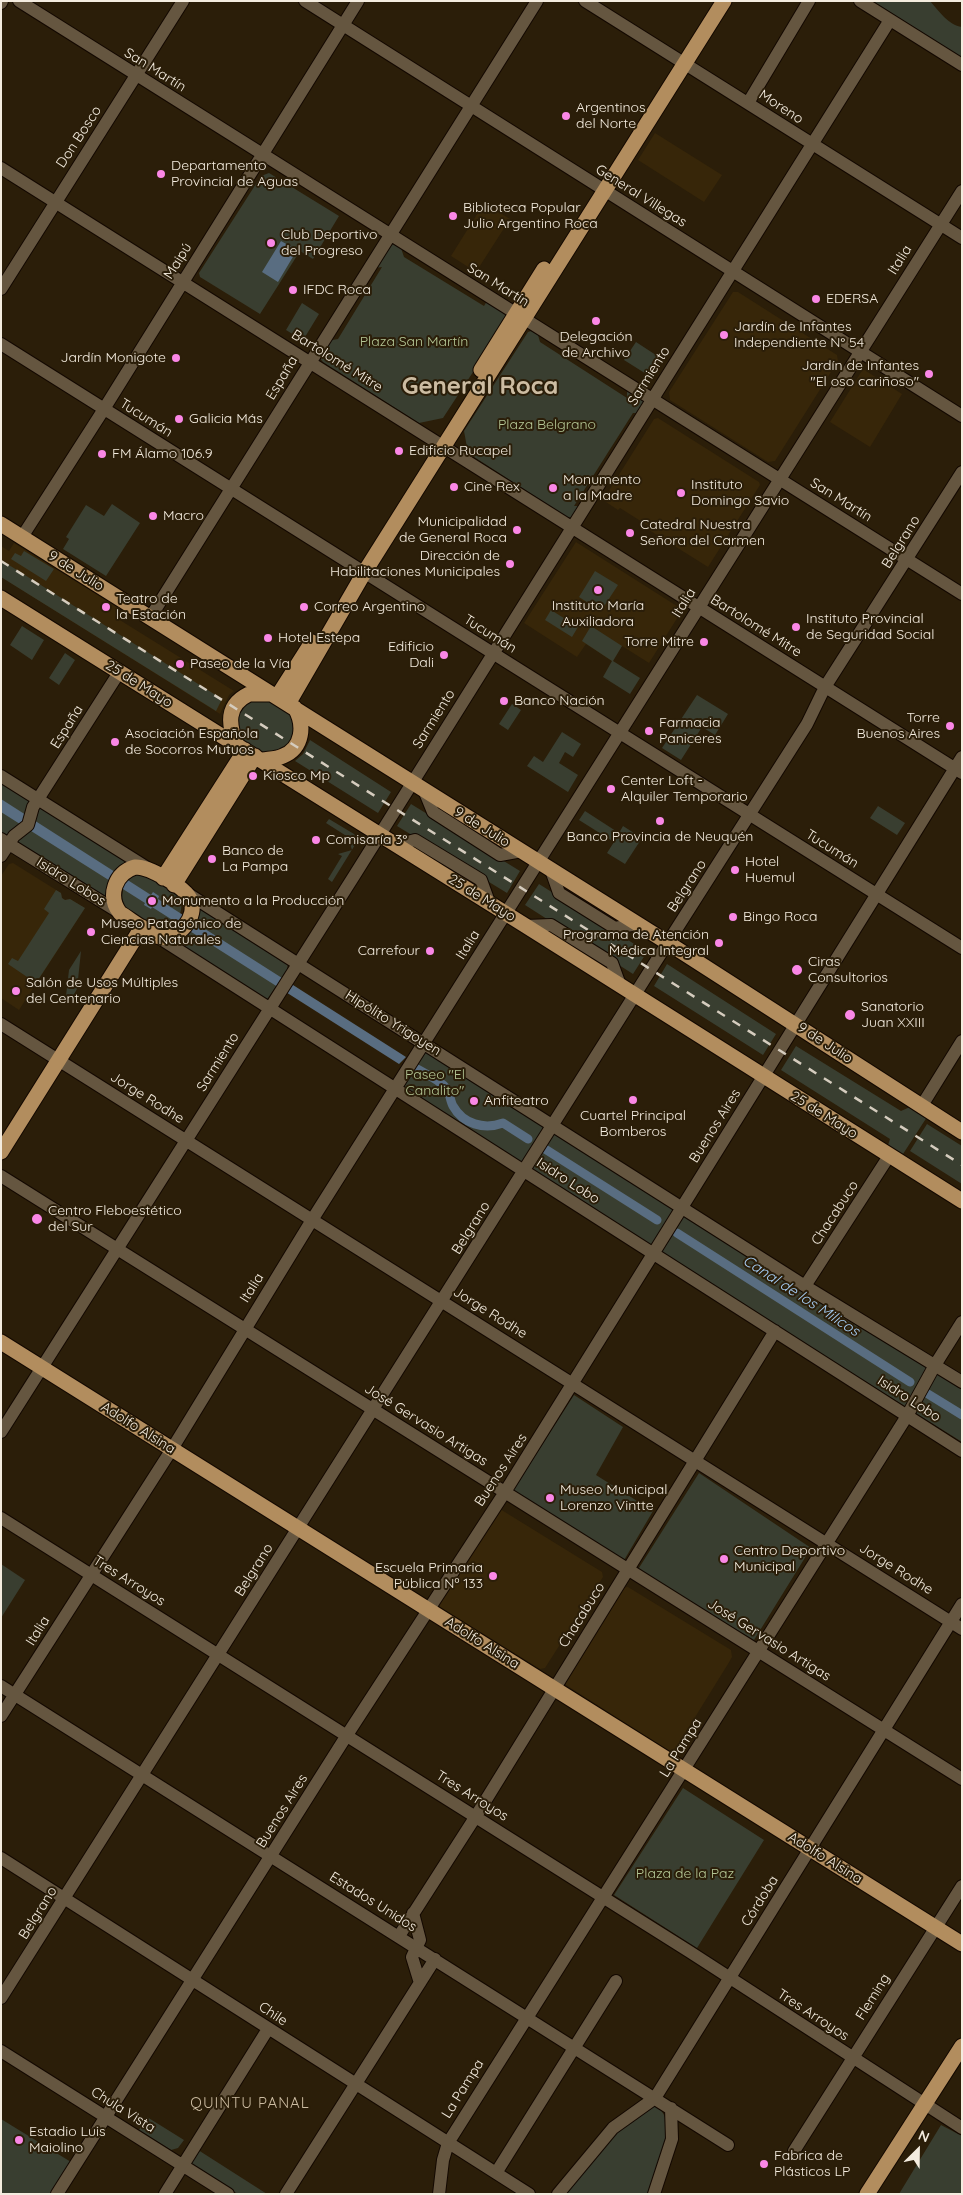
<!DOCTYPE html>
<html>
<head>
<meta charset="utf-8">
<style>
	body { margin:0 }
	#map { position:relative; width:963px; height:2195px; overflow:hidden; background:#2b1e09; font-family:Quicksand,sans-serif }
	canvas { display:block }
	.frame { position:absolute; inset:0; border:2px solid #f4ecdf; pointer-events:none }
	.north { position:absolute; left:893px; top:2125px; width:50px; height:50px; -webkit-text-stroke:4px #2b1e09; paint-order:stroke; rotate:23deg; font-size:14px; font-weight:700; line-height:20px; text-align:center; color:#f4ecdf }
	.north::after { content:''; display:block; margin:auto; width:18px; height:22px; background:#f4ecdf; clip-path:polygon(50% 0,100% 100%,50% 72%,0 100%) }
</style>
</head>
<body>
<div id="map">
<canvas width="963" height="2195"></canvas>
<div class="frame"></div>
<div class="north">N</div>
</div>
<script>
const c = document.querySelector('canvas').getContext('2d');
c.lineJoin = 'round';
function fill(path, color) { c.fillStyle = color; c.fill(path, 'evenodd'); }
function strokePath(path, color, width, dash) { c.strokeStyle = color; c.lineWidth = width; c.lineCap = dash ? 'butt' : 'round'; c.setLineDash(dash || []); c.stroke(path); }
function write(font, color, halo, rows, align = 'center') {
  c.font = font + ' Quicksand,sans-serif'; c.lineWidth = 4; c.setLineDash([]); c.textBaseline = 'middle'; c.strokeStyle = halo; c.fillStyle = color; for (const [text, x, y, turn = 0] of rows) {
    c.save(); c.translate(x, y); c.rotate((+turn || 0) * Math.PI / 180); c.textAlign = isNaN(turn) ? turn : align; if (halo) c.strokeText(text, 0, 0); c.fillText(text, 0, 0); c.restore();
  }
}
fill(new Path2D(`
	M655,133L722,175L704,202L638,160Z
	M484,203L510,219L476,272L451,256Z
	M733,292H738L837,355L838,361L775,461L768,462L670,400L669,392Z
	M863,369L902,394L870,447L830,422Z
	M658,418L759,482L760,485L708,567L649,530L650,527L620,508L618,510L603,500L654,419Z
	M576,542L680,608L681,612L649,663L622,646L612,661L586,644L577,657L524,623Z
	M14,543L120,609L115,617L234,691L229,695L220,714L1,577V546L9,551Z
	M13,863L61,893L62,898L65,900L70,899L85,908L19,1010L1,998V876L9,864Z
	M500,1509L602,1572L603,1577L545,1668L540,1669L440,1607L438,1601Z
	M628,1587L731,1650L732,1657L728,1664L676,1748L669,1751L566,1685L565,1681L621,1588Z`), '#372609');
fill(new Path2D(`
	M873,1H930C939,11 948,25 962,27V58Z
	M269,173L339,216L313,259L300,251L260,314L200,277L199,273L261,176Z
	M393,244L401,248L404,257L484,306L487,301L507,316V320L443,418L419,423L323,362L320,358L327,341L338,339L382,267L374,268L390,246Z
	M302,303L319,314L305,337L299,338L286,330Z
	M531,331L538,335L540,342L627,398V390L643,400V409L640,413H633L574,506H580L574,518L567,517L468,453L464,431L528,332Z
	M636,342L662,359L651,377L624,360Z
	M112,504L140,523L106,576L63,549L69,539L66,537L86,505L104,516Z
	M24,551L54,569L46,581L11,559L15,553L21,556Z
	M1,560L222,699L216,711L1,577Z
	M595,571L618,585L601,611L579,597Z
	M551,610L578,627L572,637L545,620Z
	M22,626L44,640L32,660L10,645Z
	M591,626L622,646L613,661L640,678L630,694L603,677L612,661L582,641Z
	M65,653L75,660L59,685L49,678Z
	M697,695L728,714L715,735L702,727L681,760L662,748Z
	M265,697C272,701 282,706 288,711C304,727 289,754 268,753C258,752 249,744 240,738L233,716L240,704Z
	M512,704L521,710L508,730L499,724Z
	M562,732L581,744L573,757L565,752L559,763L578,775L568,792L527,766L534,756L543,762Z
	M310,740L391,792L378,813L295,761L303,754Z
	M1,779L126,861L106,895L103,896L1,834Z
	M411,804L520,871L507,893L397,826Z
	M878,806L905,823L897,835L870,818Z
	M585,811L619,833L623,826L642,838L625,864L607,853L614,842L579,820Z
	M329,819L354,834L358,840L332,882L328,879L342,856L338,854L352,850L348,837L326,823Z
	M139,872C152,879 174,884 180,899C186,914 171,934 155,928C144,923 133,913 123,906C120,890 125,880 139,872Z
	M539,884L647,952L633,974L525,905Z
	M56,890L61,893L62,898L65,900L70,899L85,908L36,983L8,964L12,958L18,961L49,913L44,909Z
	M195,904L288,962L287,970L268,998L266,1000L172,939Z
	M81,951L77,989L69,1003L64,1000L66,996L69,970Z
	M667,964L776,1034L763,1055L654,986Z
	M796,1046L901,1111L910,1107L927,1117L903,1154L888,1145L890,1139L781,1070Z
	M425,1048L962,1390V1442L396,1087Z
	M927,1124L962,1146V1184L910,1151Z
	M574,1395L623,1427L596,1475L653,1511L623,1562L512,1492Z
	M699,1473L811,1548L754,1640L637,1571Z
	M1,1564L25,1580L1,1618Z
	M683,1788L764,1840L697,1948L614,1895Z
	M657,2105C681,2131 662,2164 652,2194H560L627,2119Z
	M147,2117L184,2140L178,2148L171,2150L139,2130Z
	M1,2119L71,2162L51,2194H1Z
	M941,2125L962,2136V2194H899Z
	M195,2148L267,2194H238L191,2164Z`), '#393e30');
fill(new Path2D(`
	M281,241L297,250L278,282L262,272Z
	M1,799L151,895L153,892L159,896L158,899L406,1057L399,1064L152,907L151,909L144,905L145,903L1,812Z`), '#596d81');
strokePath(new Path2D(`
	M417,1069C426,1074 440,1080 446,1088C450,1092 450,1101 453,1106C463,1124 484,1130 503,1123L528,1139
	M545,1149L657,1220
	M677,1233L910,1382
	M928,1394L962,1415`), '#596d81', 9);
const minor = new Path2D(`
	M19,1L962,594
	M305,1L962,416
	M585,1L962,238
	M860,1L962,65
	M1,3L2,1
	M748,103L809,1
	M1,168L962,773
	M1,289L183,1
	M1,344L962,948
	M22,537L104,409L358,1
	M150,618L537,1
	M1,776L149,869
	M424,790L433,812L500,855L522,851
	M1,839L120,913
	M397,845L415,840L481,880L489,902
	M1,856L14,836L28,825L33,807L120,671
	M551,870L559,893L615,928L637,924
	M185,892L805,1286L962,1382
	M526,926L551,925L612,963L620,985
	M158,937L962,1451
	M1,1024L962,1629
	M921,1107L962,1041
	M1,1176L962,1779
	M805,1286L889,1156
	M1,1432L354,876L890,20
	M1,1518L690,1952L962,2128
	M1,1686L728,2145
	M1,1716L172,1449L312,1220L962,191
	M1,1858C178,1969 352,2083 529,2194
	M413,1913L420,1940L412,1957L420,1983
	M399,1936L476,1816L775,1331
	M1,1998L651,969L807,724L825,687L962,472
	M1,2051L228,2194
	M794,2151L962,1886
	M496,2173L616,1981
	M57,2194L347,1735L505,1492L962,757
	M165,2194L268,2029
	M286,2194L435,1959
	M439,2194L443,2160L448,2143L907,1416L935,1365L962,1322
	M558,2194L613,2128L655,2098L962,1604
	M654,2194L672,2139L671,2108`);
const major = new Path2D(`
	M481,370L544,269
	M1,524L668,943L962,1132
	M1,598L526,926L962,1201
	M277,697L312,642
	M288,704L364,573L724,1
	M237,745C228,725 226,705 249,694H271
	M263,760C269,759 277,759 283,756C303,748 305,725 295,708
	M135,867C148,866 185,887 190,899C199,916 178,941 160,937C149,934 130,919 120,913C107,896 115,873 135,867Z
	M163,878L245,750
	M174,885L255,756
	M1,1152L142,927
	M1,1342L962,1944
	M867,2194L962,2046`);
strokePath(minor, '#130800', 14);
strokePath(major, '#130800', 17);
strokePath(minor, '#655640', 12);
strokePath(major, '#b28d5e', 15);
strokePath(new Path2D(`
	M1,561L962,1165`), '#d5ccbe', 2.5, [9, 9]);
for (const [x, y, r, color] of [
	[566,116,5,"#fa87e6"],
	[161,174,5,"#fa87e6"],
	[453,216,5,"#fa87e6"],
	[271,243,5,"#fa87e6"],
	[293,290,5,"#fa87e6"],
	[816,299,5,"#fa87e6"],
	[596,321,5,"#fa87e6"],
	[724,335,5,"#fa87e6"],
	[176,358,5,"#fa87e6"],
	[929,374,5,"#fa87e6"],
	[179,419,5,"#fa87e6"],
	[399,451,5,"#fa87e6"],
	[102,454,5,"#fa87e6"],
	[454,487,5,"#fa87e6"],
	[553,488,5,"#fa87e6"],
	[681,493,5,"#fa87e6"],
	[153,516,5,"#fa87e6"],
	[517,530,5,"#fa87e6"],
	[630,533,5,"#fa87e6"],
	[510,564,5,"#fa87e6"],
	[598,590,5,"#fa87e6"],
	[106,607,5,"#fa87e6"],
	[304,607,5,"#fa87e6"],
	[796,627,5,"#fa87e6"],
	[268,638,5,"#fa87e6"],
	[704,642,5,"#fa87e6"],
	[444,655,5,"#fa87e6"],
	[180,664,5,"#fa87e6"],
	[504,701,5,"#fa87e6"],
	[950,726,5,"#fa87e6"],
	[649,731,5,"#fa87e6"],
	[115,742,5,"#fa87e6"],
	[253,776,5,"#fa87e6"],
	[611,789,5,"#fa87e6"],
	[660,821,5,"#fa87e6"],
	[316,840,5,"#fa87e6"],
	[212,859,5,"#fa87e6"],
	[735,870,5,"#fa87e6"],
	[152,901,5,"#fa87e6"],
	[733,917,5,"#fa87e6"],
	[91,932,5,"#fa87e6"],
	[719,943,5,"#fa87e6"],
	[430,951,5,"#fa87e6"],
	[797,970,6,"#fa87e6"],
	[16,991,5,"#fa87e6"],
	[850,1015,6,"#fa87e6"],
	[633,1100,5,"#fa87e6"],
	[474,1101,5,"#fa87e6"],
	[37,1219,6,"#fa87e6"],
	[550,1498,5,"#fa87e6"],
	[724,1559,5,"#fa87e6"],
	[493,1576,5,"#fa87e6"],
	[19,2140,5,"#fa87e6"],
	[764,2164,5,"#fa87e6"]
]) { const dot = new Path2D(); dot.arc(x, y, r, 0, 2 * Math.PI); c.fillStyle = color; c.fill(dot); strokePath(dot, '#2b1e09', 2); }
write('14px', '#f4ecdf', '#2b1e09', [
	["San Martín",155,70,32],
	["Moreno",781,107,33],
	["Don Bosco",79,137,-57],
	["General Villegas",641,196,32],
	["Italia",900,260,-58],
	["Maipú",178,261,-58],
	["San Martín",498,285,32],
	["Bartolomé Mitre",337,361,32],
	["Sarmiento",649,376,-58],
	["España",282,378,-59],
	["Tucumán",146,418,32],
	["San Martín",841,500,32],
	["Belgrano",901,542,-58],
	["9 de Julio",76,571,32],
	["Italia",684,603,-58],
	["Bartolomé Mitre",756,626,32],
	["Tucumán",490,634,32],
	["25 de Mayo",139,684,32],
	["Sarmiento",434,719,-58],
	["España",67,727,-58],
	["9 de Julio",482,827,32],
	["Tucumán",832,849,32],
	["Isidro Lobos",71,882,32],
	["Belgrano",687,886,-57],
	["25 de Mayo",482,898,32],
	["Italia",468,945,-58],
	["Hipólito Yrigoyen",393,1023,32],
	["9 de Julio",825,1043,33],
	["Sarmiento",218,1062,-58],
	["Jorge Rodhe",147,1098,32],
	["25 de Mayo",824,1115,32],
	["Buenos Aires",715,1126,-58],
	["Isidro Lobo",568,1181,33],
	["Chacabuco",835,1213,-57],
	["Belgrano",471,1228,-58],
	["Italia",252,1288,-58],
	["Jorge Rodhe",490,1313,32],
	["Isidro Lobo",909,1399,33],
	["José Gervasio Artigas",426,1425,32],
	["Adolfo Alsina",138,1428,32],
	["Buenos Aires",501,1470,-57],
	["Jorge Rodhe",896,1569,32],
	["Belgrano",254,1570,-58],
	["Tres Arroyos",129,1581,32],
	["Chacabuco",582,1615,-58],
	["Italia",38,1631,-58],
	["José Gervasio Artigas",769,1640,32],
	["Adolfo Alsina",482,1643,32],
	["La Pampa",681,1748,-58],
	["Tres Arroyos",472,1796,32],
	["Buenos Aires",282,1811,-58],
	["Adolfo Alsina",825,1858,32],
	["Córdoba",760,1901,-58],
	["Estados Unidos",373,1902,32],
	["Belgrano",38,1913,-58],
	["Fleming",873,1997,-58],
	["Chile",273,2014,33],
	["Tres Arroyos",813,2015,33],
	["La Pampa",463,2089,-58],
	["Chula Vista",123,2110,32]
]);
write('14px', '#f4ecdf', '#2b1e09', [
	["Argentinos",576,108],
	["del Norte",576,124],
	["Departamento",171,166],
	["Provincial de Aguas",171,182],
	["Biblioteca Popular",463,208],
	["Julio Argentino Roca",463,224],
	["Club Deportivo",281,235],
	["del Progreso",281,251],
	["IFDC Roca",303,290],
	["EDERSA",826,299],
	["Jardín de Infantes",734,327],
	["Independiente N° 54",734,343],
	["Delegación",596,337,"center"],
	["de Archivo",596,353,"center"],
	["Jardín Monigote",166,358,"right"],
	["Jardín de Infantes",919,366,"right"],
	["\"El oso cariñoso\"",919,382,"right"],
	["Galicia Más",189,419],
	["Edificio Rucapel",409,451],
	["FM Álamo 106.9",112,454],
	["Monumento",563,480],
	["a la Madre",563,496],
	["Instituto",691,485],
	["Domingo Savio",691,501],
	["Cine Rex",464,487],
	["Macro",163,516],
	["Municipalidad",507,522,"right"],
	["de General Roca",507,538,"right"],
	["Catedral Nuestra",640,525],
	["Señora del Carmen",640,541],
	["Dirección de",500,556,"right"],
	["Habilitaciones Municipales",500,572,"right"],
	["Teatro de",116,599],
	["la Estación",116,615],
	["Instituto María",598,606,"center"],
	["Auxiliadora",598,622,"center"],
	["Correo Argentino",314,607],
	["Instituto Provincial",806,619],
	["de Seguridad Social",806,635],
	["Hotel Estepa",278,638],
	["Torre Mitre",694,642,"right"],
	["Edificio",434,647,"right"],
	["Dali",434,663,"right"],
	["Paseo de la Vía",190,664],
	["Banco Nación",514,701],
	["Torre",940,718,"right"],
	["Buenos Aires",940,734,"right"],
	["Farmacia",659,723],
	["Paniceres",659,739],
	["Asociación Española",125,734],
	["de Socorros Mutuos",125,750],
	["Kiosco Mp",263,776],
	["Center Loft -",621,781],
	["Alquiler Temporario",621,797],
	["Banco Provincia de Neuquén",660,837,"center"],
	["Comisaría 3°",326,840],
	["Banco de",222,851],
	["La Pampa",222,867],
	["Hotel",745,862],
	["Huemul",745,878],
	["Monumento a la Producción",162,901],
	["Bingo Roca",743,917],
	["Museo Patagónico de",101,924],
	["Ciencias Naturales",101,940],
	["Programa de Atención",709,935,"right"],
	["Médica Integral",709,951,"right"],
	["Carrefour",420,951,"right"],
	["Ciras",808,962],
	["Consultorios",808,978],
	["Salón de Usos Múltiples",26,983],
	["del Centenario",26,999],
	["Sanatorio",861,1007],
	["Juan XXIII",861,1023],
	["Anfiteatro",484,1101],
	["Cuartel Principal",633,1116,"center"],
	["Bomberos",633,1132,"center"],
	["Centro Fleboestético",48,1211],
	["del Sur",48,1227],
	["Museo Municipal",560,1490],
	["Lorenzo Vintte",560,1506],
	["Centro Deportivo",734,1551],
	["Municipal",734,1567],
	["Escuela Primaria",483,1568,"right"],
	["Pública Nº 133",483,1584,"right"],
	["Estadio Luis",29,2132],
	["Maiolino",29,2148],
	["Fabrica de",774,2156],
	["Plásticos LP",774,2172]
], 'left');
write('14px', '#b4c796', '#2b1e09', [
	["Plaza San Martín",414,342],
	["Plaza Belgrano",547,425],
	["Paseo \"El",435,1075],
	["Canalito\"",435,1091],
	["Plaza de la Paz",685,1874]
]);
write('italic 15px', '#a5cdf4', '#2b1e09', [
	["Canal de los Milicos",801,1296,33]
]);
c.letterSpacing = '1px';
write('15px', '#ccbca2', '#2b1e09', [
	["QUINTU PANAL",250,2103]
]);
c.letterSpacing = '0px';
write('bold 24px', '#ccbca2', '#2b1e09', [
	["General Roca",480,387]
]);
</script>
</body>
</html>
